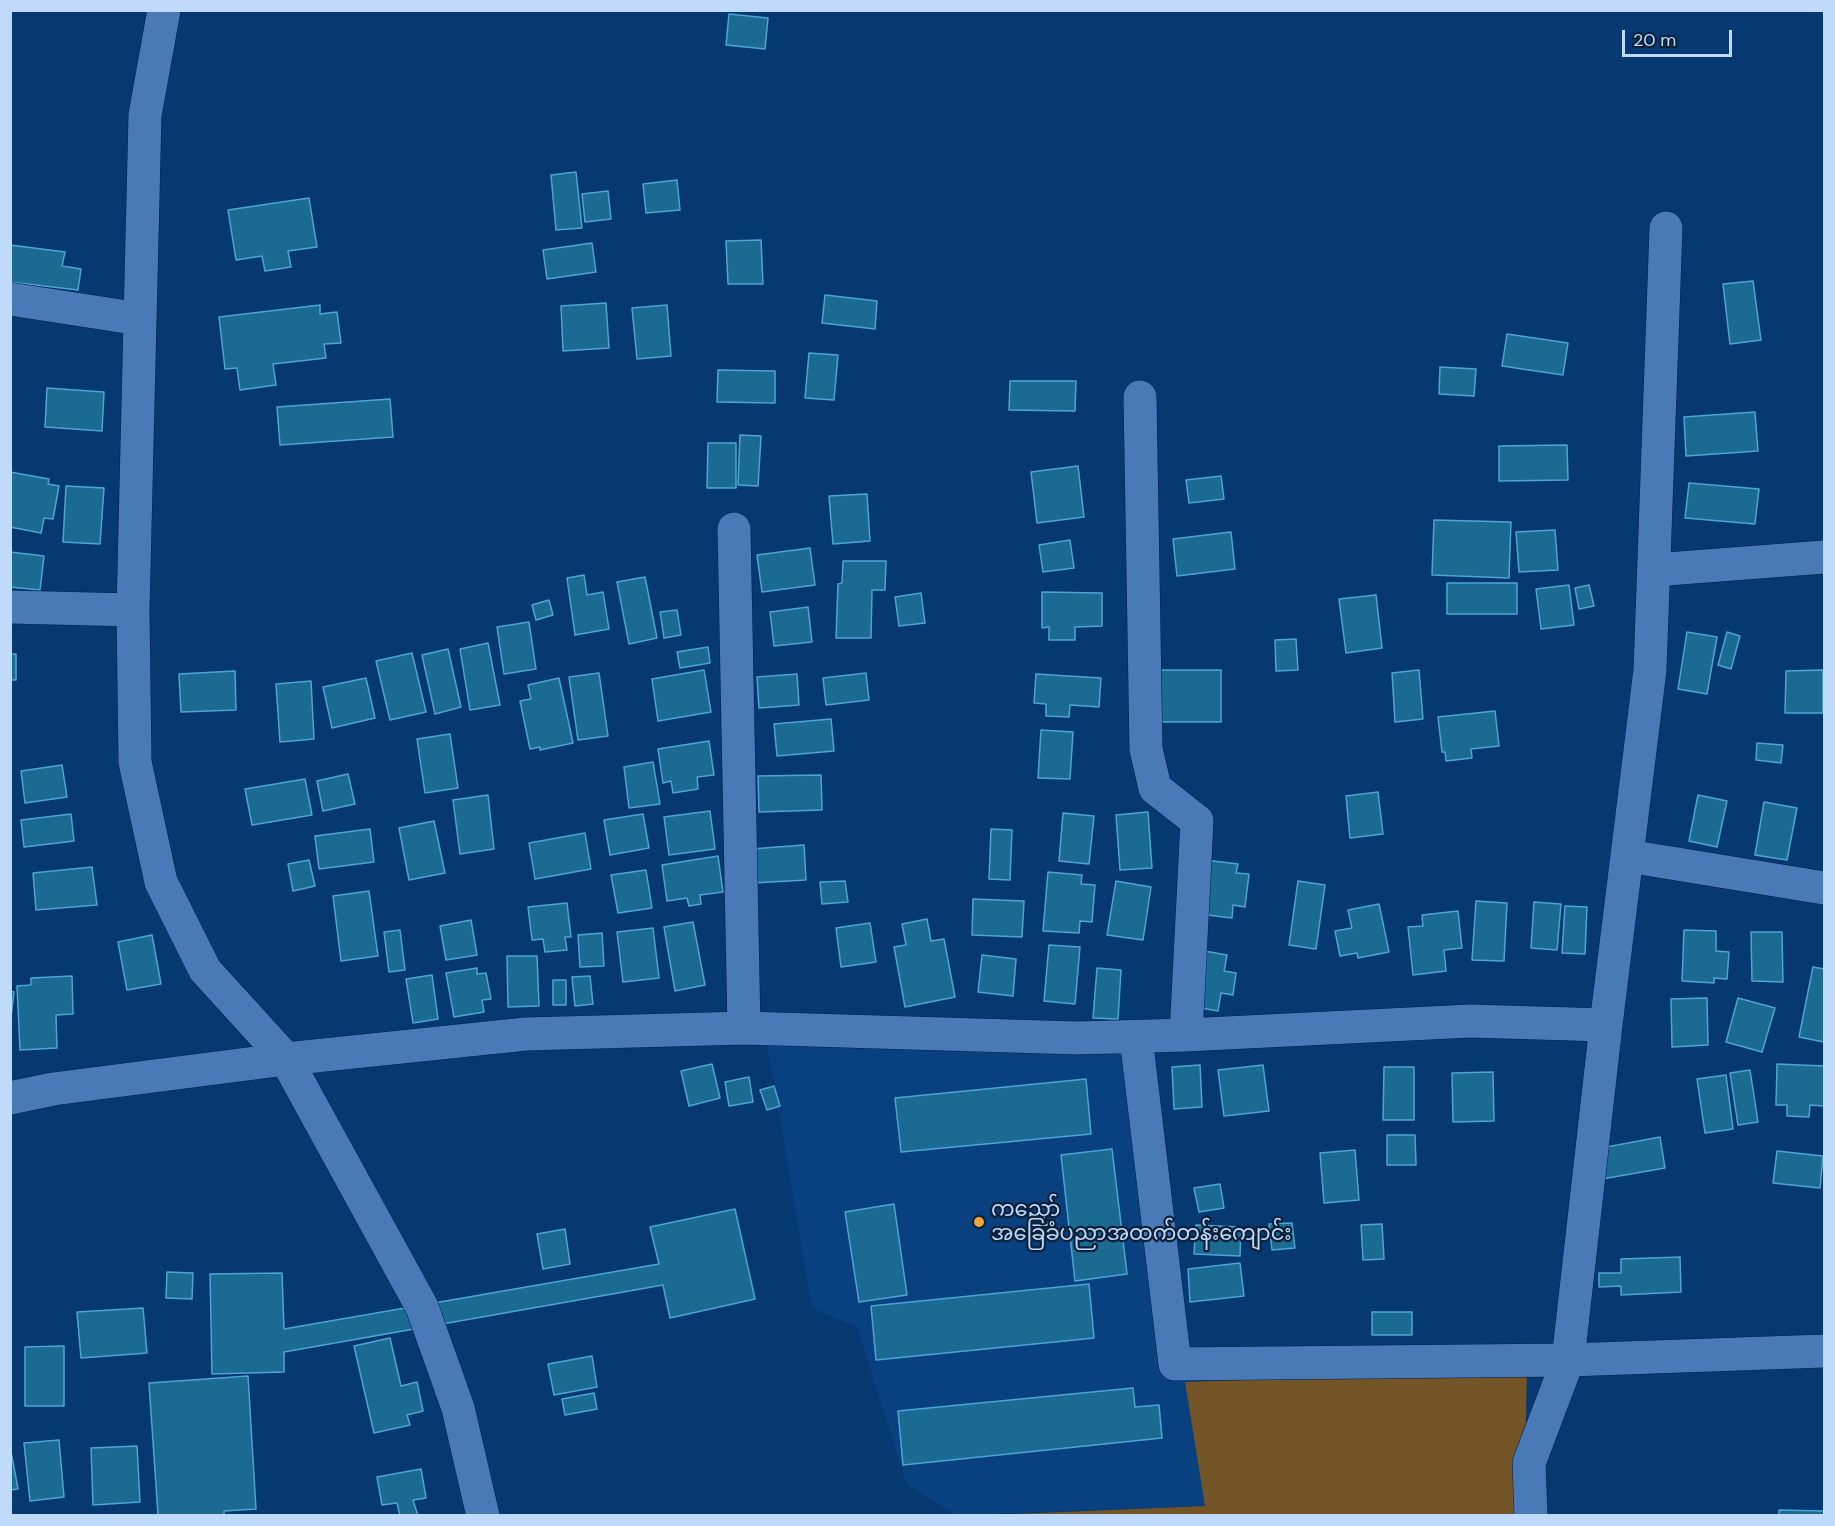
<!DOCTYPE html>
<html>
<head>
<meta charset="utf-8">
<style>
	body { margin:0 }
	#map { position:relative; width:1835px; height:1526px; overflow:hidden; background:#063871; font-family:"DM Sans",sans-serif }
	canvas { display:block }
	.frame { position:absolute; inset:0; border:12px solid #c0dafc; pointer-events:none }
	.scale { position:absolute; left:1622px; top:30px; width:110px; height:27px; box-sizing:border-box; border:3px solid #c0dafc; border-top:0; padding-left:8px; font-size:18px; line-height:21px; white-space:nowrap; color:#c0dafc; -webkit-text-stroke:4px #0d213a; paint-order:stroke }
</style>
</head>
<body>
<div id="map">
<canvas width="1835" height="1526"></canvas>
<div class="frame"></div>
<div class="scale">20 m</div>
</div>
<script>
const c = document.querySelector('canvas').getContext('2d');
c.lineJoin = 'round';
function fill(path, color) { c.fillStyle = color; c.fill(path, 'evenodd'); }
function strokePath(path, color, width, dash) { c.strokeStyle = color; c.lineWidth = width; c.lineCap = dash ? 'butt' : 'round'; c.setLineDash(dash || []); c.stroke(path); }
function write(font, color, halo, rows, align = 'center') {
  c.font = font + ' "DM Sans","Noto Sans Myanmar",sans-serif'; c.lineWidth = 4.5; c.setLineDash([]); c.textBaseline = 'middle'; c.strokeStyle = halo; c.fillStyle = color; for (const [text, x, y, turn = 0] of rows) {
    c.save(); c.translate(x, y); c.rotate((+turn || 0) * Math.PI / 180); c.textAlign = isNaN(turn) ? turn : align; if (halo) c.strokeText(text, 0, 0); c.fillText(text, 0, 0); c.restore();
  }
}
fill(new Path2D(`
	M1139,1025L1185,1382L1205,1506L957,1515L907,1485L857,1327L812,1308L765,1032Z`), '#094180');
fill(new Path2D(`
	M1527,1370L1524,1515L968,1516L1205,1506L1185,1382Z`), '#735527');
const building = new Path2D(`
	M729,14L768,18L765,49L726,45Z
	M576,172L582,228L556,230L551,175Z
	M677,180L680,210L646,213L643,184Z
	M608,191L611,219L585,222L582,194Z
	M309,198L317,247L288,251L291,267L265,271L262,256L236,260L228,210Z
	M761,240L763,284H728L726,241Z
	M592,243L596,272L547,279L543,250Z
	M10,245L65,252L62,266L81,269L78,290L10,282Z
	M1753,281L1761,340L1730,344L1723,284Z
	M825,295L877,301L875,329L822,323Z
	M606,303L609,348L563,351L561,306Z
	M320,305V314L337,312L341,343L324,344L326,358L273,364L276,385L240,390L237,368L225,369L219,317Z
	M667,305L671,356L637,359L632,308Z
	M1507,334L1568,343L1563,375L1502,366Z
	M809,353L838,355L834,400L805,398Z
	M1440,367L1476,369L1474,396L1439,394Z
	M718,370L775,371V403L717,402Z
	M1010,381H1076L1075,411L1009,410Z
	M47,388L104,392L102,431L45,427Z
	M390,399L393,437L280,445L277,407Z
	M1755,412L1758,451L1686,456L1684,417Z
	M740,435L761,436L758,486L738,485Z
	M708,443H736V488H707Z
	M1567,445L1568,480L1499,481V446Z
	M1078,466L1084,517L1037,523L1031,472Z
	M10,472L49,479L48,484L59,486L53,519L44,518L41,533L10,527Z
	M1221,476L1224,499L1189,503L1186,480Z
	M1689,483L1759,489L1755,524L1685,518Z
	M66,486L104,488L100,544L63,542Z
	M867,494L870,541L833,544L829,496Z
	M1434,520L1511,522L1509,578L1432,575Z
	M1555,530L1558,570L1519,572L1516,532Z
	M1231,532L1235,569L1177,576L1173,539Z
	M1070,540L1074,568L1043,572L1039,545Z
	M810,548L815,585L762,592L757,555Z
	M10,552L44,556L40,590L10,587Z
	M843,561H886L885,590H872L871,638H836L838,584L842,583Z
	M584,575L587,595L603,592L609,629L575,635L567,578Z
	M645,577L657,638L629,644L617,582Z
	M1447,583H1517V614H1447Z
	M1569,585L1574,625L1541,629L1536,589Z
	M1589,585L1594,606L1579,609L1575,588Z
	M1042,592L1102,593V626L1075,627V640H1049V627L1042,628Z
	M921,593L925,623L899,626L895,597Z
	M1376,595L1382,648L1346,653L1339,599Z
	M549,600L553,615L536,620L532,605Z
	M808,607L812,642L774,646L770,612Z
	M677,610L681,635L664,638L660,612Z
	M529,622L536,669L504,674L497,627Z
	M1687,632L1717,637L1707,694L1678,689Z
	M1727,632L1740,636L1731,669L1718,665Z
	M1296,639L1298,670L1276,671L1275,640Z
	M488,643L500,705L470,710L460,649Z
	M708,647L710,663L680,668L677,652Z
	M448,649L461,707L435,714L422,655Z
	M412,653L426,712L390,720L376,661Z
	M10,654H16V680H10Z
	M704,670L711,712L658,721L652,679Z
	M1152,670H1221V722H1152Z
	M1419,670L1423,719L1395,722L1392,673Z
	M1823,670V713H1785L1786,671Z
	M235,671L236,710L181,712L179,674Z
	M599,673L608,736L578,740L569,677Z
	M866,673L869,700L826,705L823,678Z
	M797,674L799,705L759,708L757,677Z
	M1036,674L1101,678L1099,707L1070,705L1069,717L1046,716V704L1034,703Z
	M366,678L375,718L332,728L323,687Z
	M559,678L573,743L540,750V747L530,749L520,701L531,699L528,685Z
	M311,681L314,739L280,742L276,684Z
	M1495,711L1499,746L1471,749L1472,758L1446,761L1445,752H1442L1438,717Z
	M831,719L834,751L777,756L774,724Z
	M1041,730L1073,732L1070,779L1038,778Z
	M450,734L458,788L425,793L417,739Z
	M709,741L714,775L697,777L698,789L673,793L671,781L663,783L658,749Z
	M1757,743L1783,745L1781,763L1756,760Z
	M653,762L660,804L629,808L624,767Z
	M62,765L67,797L25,803L21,771Z
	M348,774L355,804L323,811L317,781Z
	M821,775L822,810L759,812L758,776Z
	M305,779L312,815L252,825L245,789Z
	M1378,792L1383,834L1350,838L1346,796Z
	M488,795L494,849L460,854L453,800Z
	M1698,795L1727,801L1717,847L1689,841Z
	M1764,802L1797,808L1787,860L1755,855Z
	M710,811L715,849L669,855L664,817Z
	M1148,812L1152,868L1120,870L1116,815Z
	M1063,813L1094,816L1089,864L1059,861Z
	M71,814L74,841L24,847L21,820Z
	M643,814L649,848L610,855L604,820Z
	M434,821L445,873L409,880L399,828Z
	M370,829L374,862L319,869L315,836Z
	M991,829L1012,830L1010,880L989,879Z
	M585,833L591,869L535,879L529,843Z
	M804,845L806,880L753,883L751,849Z
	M718,856L723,892L700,895L701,904L689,906L687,898L667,901L662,865Z
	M309,860L315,886L293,891L288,864Z
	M1205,860L1238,864L1236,873L1249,874L1245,907L1233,905L1232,918L1199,914Z
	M92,867L97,905L36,910L33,873Z
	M646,870L652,908L618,913L611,875Z
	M1048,872L1082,875L1081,884L1095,885L1092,922L1080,921L1079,933L1043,931Z
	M845,881L848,902L822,904L820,882Z
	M1116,881L1151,887L1143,940L1107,935Z
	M1298,881L1325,885L1316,949L1289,945Z
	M369,891L378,956L341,961L333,896Z
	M973,899L1024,901L1022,937L972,935Z
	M1476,901L1507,903L1504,961L1472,960Z
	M1534,902L1561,904L1557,950L1531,948Z
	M567,903L571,937H565L567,950L545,952L543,939L532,940L528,907Z
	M1379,904L1389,952L1358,958L1357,953L1340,956L1335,931L1352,928L1348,910Z
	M1565,906L1587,907L1585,954L1562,953Z
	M1458,911L1462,948L1444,950L1446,971L1413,975L1408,927L1423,926L1422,915Z
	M927,919L931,941L944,939L955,997L905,1007L894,947L906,945L902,924Z
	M471,920L477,955L446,960L440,926Z
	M693,922L705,985L675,991L664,927Z
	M870,923L876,962L841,967L836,928Z
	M653,928L659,978L623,982L617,932Z
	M400,930L405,970L389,972L384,932Z
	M1684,930L1716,931V951L1729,952L1727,979L1714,978V983L1682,981Z
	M1751,932H1782L1783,982L1752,981Z
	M602,933L604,966L580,967L578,935Z
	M152,935L161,984L127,990L118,942Z
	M1049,945L1080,947L1075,1004L1044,1001Z
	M1193,949L1227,955L1224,971L1236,973L1233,995L1221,993L1218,1011L1184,1005Z
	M982,955L1016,959L1013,996L978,992Z
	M507,956H537L539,1006L508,1007Z
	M1813,967L1824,969V1042L1799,1037Z
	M477,968V974L486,973L491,999L482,1000L484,1012L454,1017L446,973Z
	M1097,968L1121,970L1118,1019L1093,1018Z
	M432,975L438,1019L413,1023L406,979Z
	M72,976L73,1014L56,1015L57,1048L20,1050L17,986L31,985V978Z
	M590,976L593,1004L575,1006L572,977Z
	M553,980H566V1005H553Z
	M10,991L14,992L10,1026Z
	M1707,998L1708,1045L1672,1047L1671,999Z
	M1738,998L1775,1008L1762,1052L1726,1042Z
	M712,1064L720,1098L689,1106L681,1071Z
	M1777,1064L1824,1066V1106L1810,1105L1809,1117L1787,1116V1105H1776Z
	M1200,1065L1202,1107L1174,1109L1172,1067Z
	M1263,1065L1269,1111L1224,1116L1218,1070Z
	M1384,1067H1414V1120H1383Z
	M1750,1070L1758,1122L1738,1125L1730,1073Z
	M1493,1072L1494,1121L1453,1122L1452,1073Z
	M1726,1075L1733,1129L1705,1133L1697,1079Z
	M749,1077L753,1102L729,1106L725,1082Z
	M1086,1079L1091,1134L901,1152L895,1098Z
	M774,1086L780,1106L767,1110L760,1090Z
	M1387,1135H1415L1416,1165H1387Z
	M1660,1137L1665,1168L1602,1179L1596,1149Z
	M1112,1149L1127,1274L1075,1281L1061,1155Z
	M1355,1150L1359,1200L1324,1203L1320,1153Z
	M1777,1151L1823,1156L1820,1188L1773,1183Z
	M1220,1184L1224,1208L1199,1212L1194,1188Z
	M894,1204L907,1295L859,1302L845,1212Z
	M735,1209L755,1299L670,1318L663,1285L284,1352V1372L212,1374L210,1274L282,1273L284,1329L659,1264L650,1227Z
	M1292,1223L1295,1248L1272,1250L1269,1224Z
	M1382,1224L1384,1259L1363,1260L1361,1225Z
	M1196,1225L1241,1227L1240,1256L1194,1254Z
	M565,1229L570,1264L543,1269L537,1234Z
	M1680,1257L1681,1292L1621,1295V1286L1599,1287V1273H1621V1259Z
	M1240,1263L1244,1296L1190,1302L1188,1269Z
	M167,1272L193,1273L192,1299L166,1298Z
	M1089,1284L1094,1338L876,1360L871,1306Z
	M143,1308L147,1353L81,1358L77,1312Z
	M1372,1312H1412V1335H1372Z
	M390,1338L401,1386L417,1382L423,1411L407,1415L410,1425L374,1433L354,1346Z
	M64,1346V1406H25V1347Z
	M592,1356L597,1387L554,1395L548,1364Z
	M248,1376L256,1509L224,1511V1516L158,1515L149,1383Z
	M1133,1388L1135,1407L1159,1405L1162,1438L903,1465L898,1411Z
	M594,1393L597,1409L565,1415L562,1399Z
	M59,1440L64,1497L30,1501L24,1443Z
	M10,1446L18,1489L10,1490Z
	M137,1446L140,1502L93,1505L91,1448Z
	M421,1469L426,1498L413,1500L418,1516H400L397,1503L382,1505L377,1477Z
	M1779,1510L1824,1511V1516H1779Z`);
fill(building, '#1b6a91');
strokePath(building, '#4ea5d5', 1.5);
const minor = new Path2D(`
	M164,10L145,115L133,610L135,762L161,882L205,970L286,1059L422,1307L458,1408L483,1516
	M10,299L140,319
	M1140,397L1146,749L1155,788L1197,821L1186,1035
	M734,529L744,1028
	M1654,570L1824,557
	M10,607L133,610
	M1628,856L1824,888
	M1606,1025L1650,670L1666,228
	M1136,1037L1175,1364L1568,1360L1529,1463L1531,1516
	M10,1098L53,1089L286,1059L526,1034L744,1028L1077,1038L1186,1035L1470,1021L1606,1025L1568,1360L1824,1351`);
strokePath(minor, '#001f49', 34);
strokePath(minor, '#4a79b7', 33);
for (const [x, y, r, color] of [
	[979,1222,6,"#eca93a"]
]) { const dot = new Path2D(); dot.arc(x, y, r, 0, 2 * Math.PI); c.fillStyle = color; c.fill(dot); strokePath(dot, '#0d213a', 2); }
write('21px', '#c0dafc', '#0d213a', [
	["ကညှော်",991,1210],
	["အခြေခံပညာအထက်တန်းကျောင်း",991,1234]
], 'left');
</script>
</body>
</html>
